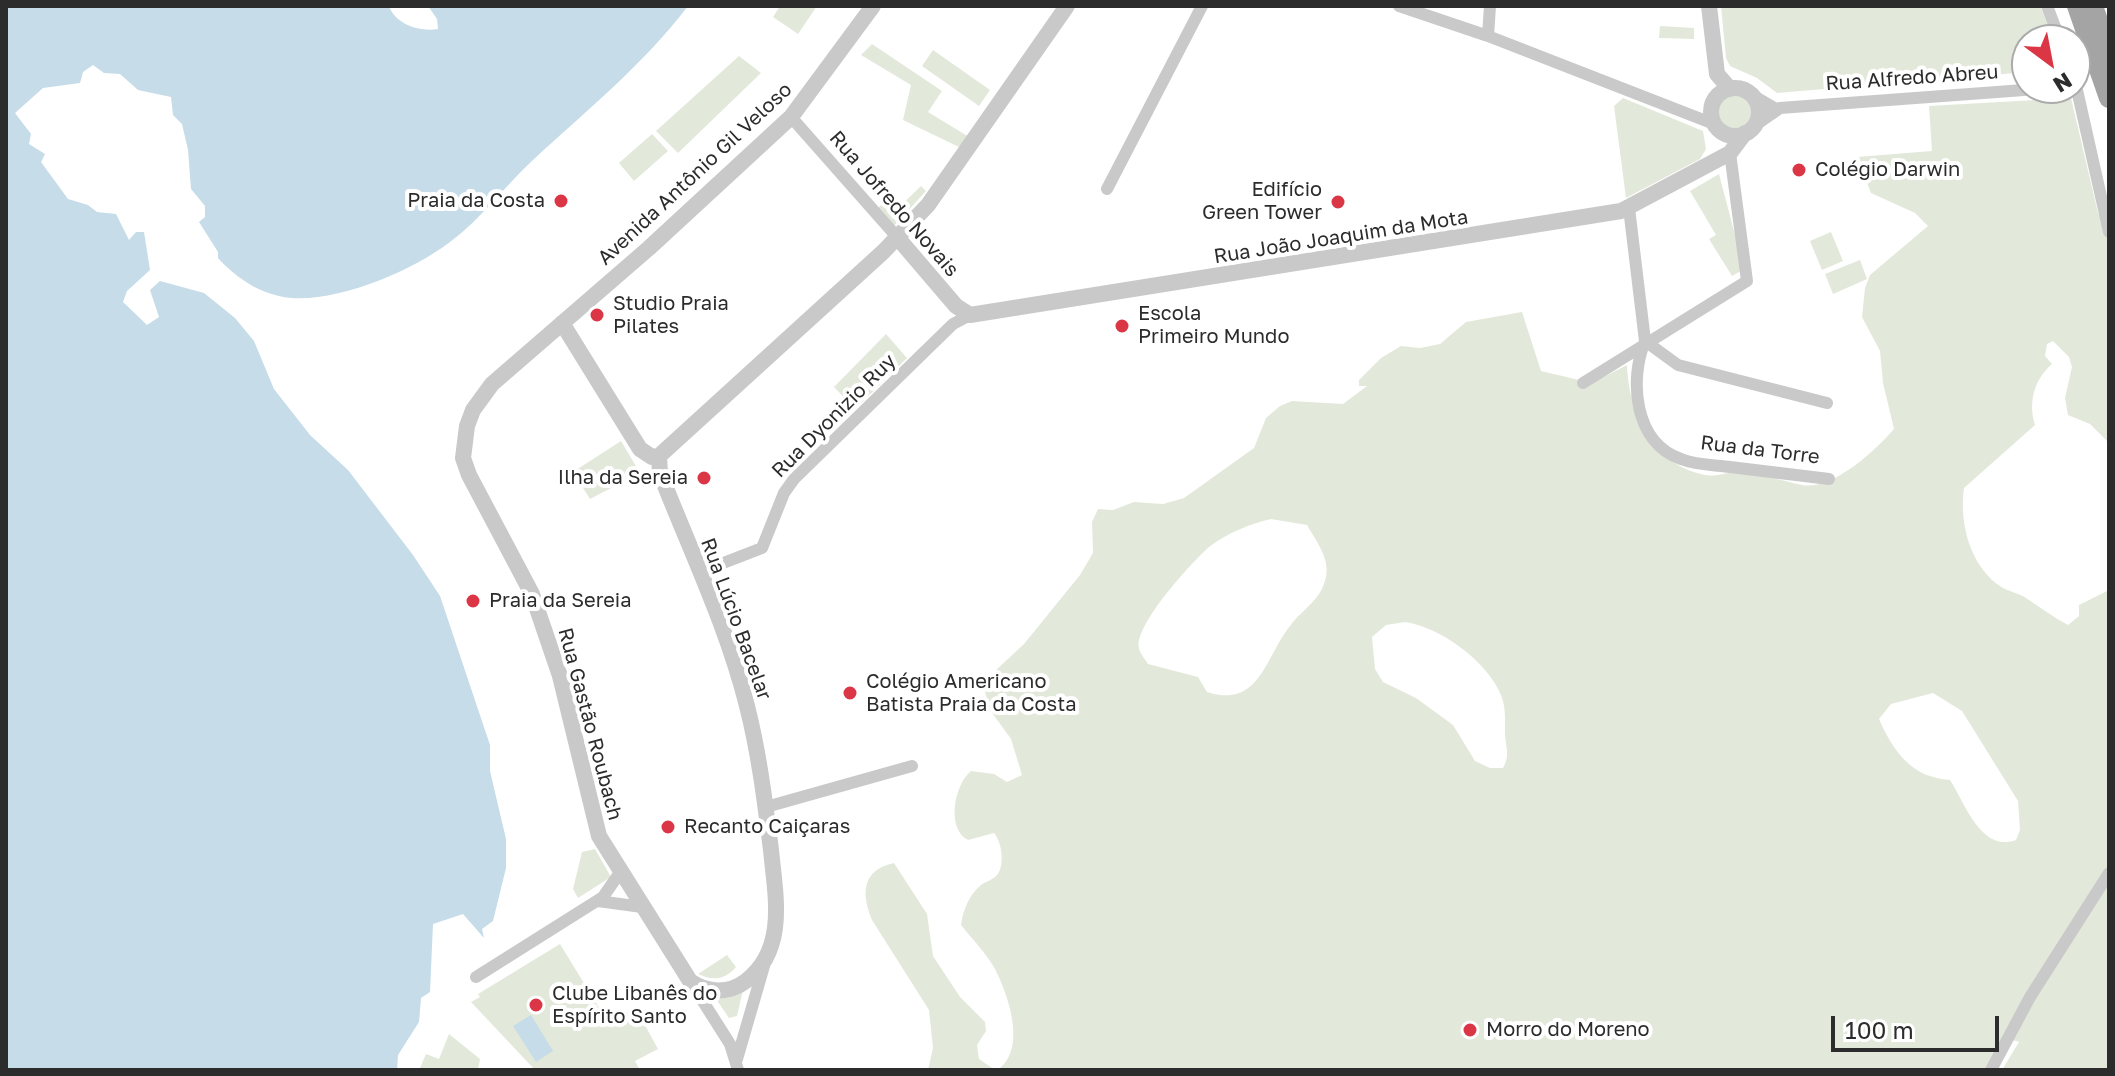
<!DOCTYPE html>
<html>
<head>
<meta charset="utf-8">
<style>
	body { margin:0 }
	#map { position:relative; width:2115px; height:1076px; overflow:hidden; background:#fff; font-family:"Golos Text",sans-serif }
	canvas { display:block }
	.frame { position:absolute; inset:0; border:8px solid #2c2c2c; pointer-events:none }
	.north { position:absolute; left:2011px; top:24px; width:80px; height:80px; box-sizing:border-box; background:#fff; border:2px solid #ababab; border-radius:50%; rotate:148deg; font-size:22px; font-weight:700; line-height:32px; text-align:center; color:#2c2c2c }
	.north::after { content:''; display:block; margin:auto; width:28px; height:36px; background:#db3646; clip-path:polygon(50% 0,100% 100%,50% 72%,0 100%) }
	.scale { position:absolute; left:1831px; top:1016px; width:168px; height:36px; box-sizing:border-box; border:4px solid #2c2c2c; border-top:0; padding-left:10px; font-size:24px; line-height:28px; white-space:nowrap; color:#2c2c2c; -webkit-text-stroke:6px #fff; paint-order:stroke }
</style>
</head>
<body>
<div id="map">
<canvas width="2115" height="1076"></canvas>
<div class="frame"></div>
<div class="north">N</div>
<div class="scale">100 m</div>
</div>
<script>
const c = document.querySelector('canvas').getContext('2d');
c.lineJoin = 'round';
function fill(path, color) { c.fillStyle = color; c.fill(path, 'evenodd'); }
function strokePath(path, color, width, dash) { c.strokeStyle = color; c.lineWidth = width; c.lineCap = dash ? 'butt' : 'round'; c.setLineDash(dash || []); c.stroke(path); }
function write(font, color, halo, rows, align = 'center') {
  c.font = font + ' "Golos Text",sans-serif'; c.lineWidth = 8; c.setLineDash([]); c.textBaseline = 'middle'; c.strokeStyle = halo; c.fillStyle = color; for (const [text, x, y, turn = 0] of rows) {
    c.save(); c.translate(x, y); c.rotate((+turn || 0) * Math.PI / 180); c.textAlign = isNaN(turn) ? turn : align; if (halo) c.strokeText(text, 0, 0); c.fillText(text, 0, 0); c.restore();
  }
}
fill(new Path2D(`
	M780,6H817L798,34L773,17Z
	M1721,6H2040L2054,40H2027V72L1777,93L1757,78L1730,66L1726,58Z
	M1660,26L1694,28V39L1659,38Z
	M872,44L942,91L928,112L969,137L961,148L903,120L911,85L861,55Z
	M933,50L990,90L979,106L922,66Z
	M739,56L761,73L678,153L656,131Z
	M1718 112a18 18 0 1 1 36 0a18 18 0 1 1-36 0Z
	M1623,98L1703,131L1706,149L1700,159L1626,198L1614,106Z
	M2071,98L2098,213L2109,231V443L2090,424L2068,415L2065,398L2072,367L2069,357L2053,341L2047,344L2045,356L2052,364C2034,380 2028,402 2035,425L1964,488C1959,523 1970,568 2003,588C2010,592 2019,593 2026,598C2040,607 2053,617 2068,625L2079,616V605L2109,590V1070H2002L2019,1042L2026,1046C2004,1030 1994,1052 1986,1070H928L933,1048L929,1010L872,920C861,893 862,870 894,863L927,914L933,956L960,997L985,1022L986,1031L977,1045L979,1059L992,1068L999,1069C1027,1047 1008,995 995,969C987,954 972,939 961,925C963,910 969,895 981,885C986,881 993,880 997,875C1005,866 1002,842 994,833L968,840C946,829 954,785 971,771L994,774L1007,782L1022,775L1011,739L990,710L985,692L995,671L1024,644L1080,575L1093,553L1092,522L1098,509L1113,510L1134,502L1163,504L1184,498L1254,448L1266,418L1280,406L1292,401L1343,404L1367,386H1359V380L1381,358L1401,346L1420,348L1440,344L1466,322L1522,312L1541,371L1592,383L1627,365C1629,415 1652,464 1705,475C1717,477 1730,471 1742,472C1762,474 1783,481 1802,485C1832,491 1876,450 1894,429L1883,383L1880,351L1862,317L1865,288L1870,275L1928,226L1915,213L1871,193L1857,157L1932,151L1929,106ZM1271,519L1307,525C1316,541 1330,558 1326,577C1321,601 1303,608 1290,626C1265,657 1260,709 1207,692L1198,677L1148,664C1145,659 1139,652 1139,648C1134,625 1192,562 1209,547C1227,533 1250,524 1271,519ZM1405,622C1440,627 1487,661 1501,695C1506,708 1505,719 1505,732C1505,747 1511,754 1503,768H1490L1475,761L1453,725L1416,698L1383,682L1375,669L1372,637L1386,625ZM1933,693L1962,711L2018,801L2020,830L2016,840C1981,853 1965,803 1950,780C1912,778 1893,751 1879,719L1891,704Z
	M652,134L668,151L634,181L619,163Z
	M1719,174L1744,269L1732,276L1709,239L1716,235L1690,191Z
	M921,186L926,191L894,226L878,208L882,204L892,214Z
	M1831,232L1843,261L1822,270L1810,241Z
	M1860,260L1867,279L1833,294L1825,274Z
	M886,334L907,358L855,409L834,387Z
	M621,441L640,473L590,499L573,472Z
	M595,849L611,877L578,898L573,889L582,852Z
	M560,944L609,1024L635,1007L658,1049L635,1061L640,1070H535L471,1002L480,997L478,994Z
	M727,955L736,967C725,980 713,981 698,974Z
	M743,990L737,1016L729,1018L716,999Z
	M449,1034L480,1059L478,1070L420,1068L426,1054L439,1059Z`), '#e2e9da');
fill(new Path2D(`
	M6,6H389C396,25 420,32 438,29L437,19L428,6H688C644,64 586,111 533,160C505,186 481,219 450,242C412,271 341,301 292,298C263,296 237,279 218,258V252L199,222L205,217V206L191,189L188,150L182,124L173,115L171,97L138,90L120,74L104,73L93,65L83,72L80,83L43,88L15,113L31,134L29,144L45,154L41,162L68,199L88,205L97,212L116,214L129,240L136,232H144L150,270L127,291L123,302L147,325L159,317L150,290L160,281L204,293L235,318L254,341L274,389L310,435L348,470L413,555L440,596L490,745V771L506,839V868L493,921L482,929L484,938L463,914L433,924L430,992L421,998L419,1022L398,1055L397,1070H6Z
	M531,1015L553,1051L536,1062L513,1026Z`), '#c6dce8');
strokePath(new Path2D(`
	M1399,6L1488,36L1714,124
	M2047,6L2060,40
	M1488,36L1490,6
	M2075,81L2109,232
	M1752,95L1776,109
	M791,117L897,237
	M1754,126L1780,108L2051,88
	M1107,189L1202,6
	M1629,208L1645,341
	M1645,341C1629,380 1634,443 1681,459C1696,465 1714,465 1730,467C1763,471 1796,475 1829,479
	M1645,341L1678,365L1827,403
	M1583,383L1747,281L1730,153
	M700,572L762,548L784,493L794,479L953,324L970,315
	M766,807L912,766
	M598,901L642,907
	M476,977L603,897L621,871
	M690,981L730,1044L738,1070
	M737,1059L764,966
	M1991,1070L2030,997L2109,873`), '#c9c9c9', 12);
strokePath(new Path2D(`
	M1709,6L1717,74L1730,89
	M1711 112a24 24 0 1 1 48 0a24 24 0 1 1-48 0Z
	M897,237L956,306L970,315L1621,211L1730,153L1745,133
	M562,323L640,449L652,457L659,456
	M659,456L660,473C690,550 727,626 747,706C759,753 765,802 771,850C775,894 788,949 746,981C729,994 707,993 690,981L599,836L560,676L532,594L469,475L463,458L467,426L473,410L492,384L649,248L791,117L873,6
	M659,456L883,252L928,205L1067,6`), '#c9c9c9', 16);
strokePath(new Path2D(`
	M2077,6L2109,98
	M2093,6L2109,53`), '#a4a4a4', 20);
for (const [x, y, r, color] of [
	[1799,170,8,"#db3646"],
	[561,201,8,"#db3646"],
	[1338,202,8,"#db3646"],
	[597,315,8,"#db3646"],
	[1122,326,8,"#db3646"],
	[704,478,8,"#db3646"],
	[473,601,8,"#db3646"],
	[850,693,8,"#db3646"],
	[668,827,8,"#db3646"],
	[536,1005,8,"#db3646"],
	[1470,1030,8,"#db3646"]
]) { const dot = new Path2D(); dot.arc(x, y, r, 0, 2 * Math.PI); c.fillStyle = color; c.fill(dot); strokePath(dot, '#fff', 3); }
write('20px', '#2c2c2c', '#fff', [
	["Rua Alfredo Abreu",1912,78,-4],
	["Avenida Antônio Gil Veloso",695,174,-43],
	["Rua Jofredo Novais",894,204,49],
	["Rua João Joaquim da Mota",1341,237,-9],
	["Rua Dyonizio Ruy",834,416,-45],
	["Rua da Torre",1760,450,7],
	["Rua Lúcio Bacelar",736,619,70],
	["Rua Gastão Roubach",590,724,75]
]);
write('20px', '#2c2c2c', '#fff', [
	["Colégio Darwin",1815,170],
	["Edifício",1322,190,"right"],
	["Green Tower",1322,213,"right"],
	["Praia da Costa",545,201,"right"],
	["Studio Praia",613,304],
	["Pilates",613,327],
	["Escola",1138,314],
	["Primeiro Mundo",1138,337],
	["Ilha da Sereia",688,478,"right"],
	["Praia da Sereia",489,601],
	["Colégio Americano",866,682],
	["Batista Praia da Costa",866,705],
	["Recanto Caiçaras",684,827],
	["Clube Libanês do",552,994],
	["Espírito Santo",552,1017],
	["Morro do Moreno",1486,1030]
], 'left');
</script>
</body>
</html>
